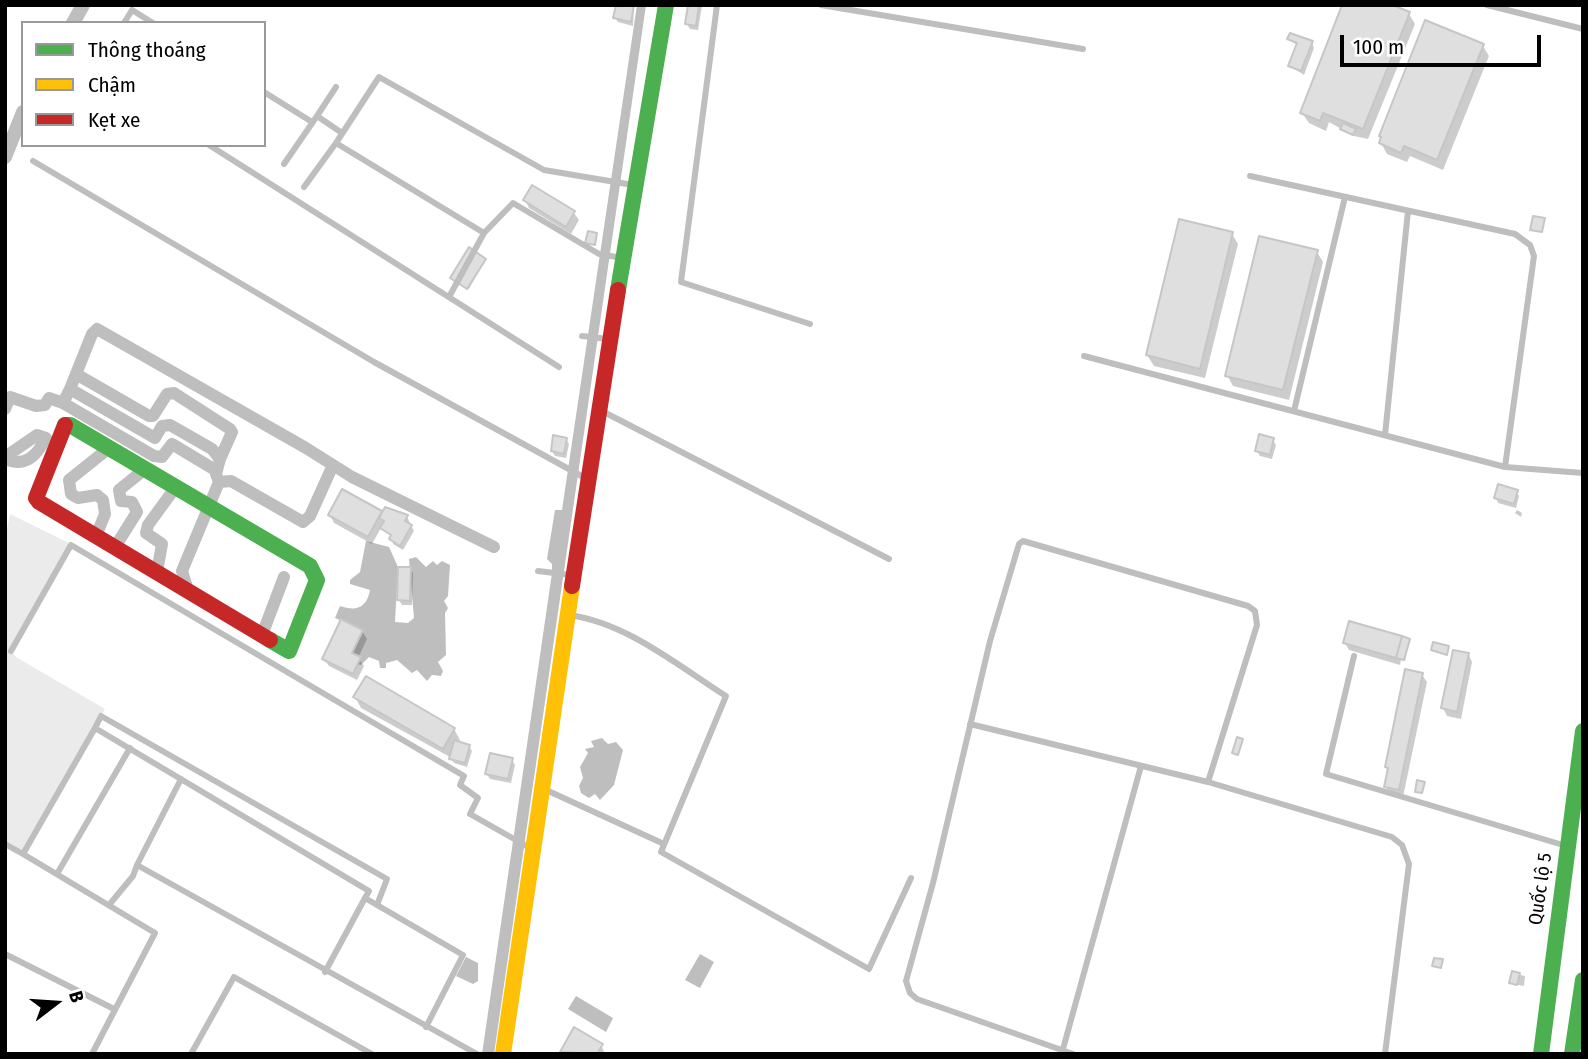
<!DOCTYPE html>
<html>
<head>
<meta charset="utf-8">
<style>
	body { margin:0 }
	#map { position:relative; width:1588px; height:1059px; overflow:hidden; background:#fff; font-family:"Fira Sans Condensed",sans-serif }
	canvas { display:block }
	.frame { position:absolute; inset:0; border:7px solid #000; pointer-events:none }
	.legend { position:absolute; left:21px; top:21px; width:245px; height:126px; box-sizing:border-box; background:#fff; border:2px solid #999; margin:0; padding:9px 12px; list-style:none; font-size:21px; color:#000 }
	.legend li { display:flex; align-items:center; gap:14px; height:35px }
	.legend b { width:35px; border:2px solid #999 }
	.north { position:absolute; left:21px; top:968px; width:70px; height:70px; -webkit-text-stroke:5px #fff; paint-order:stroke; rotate:73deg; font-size:19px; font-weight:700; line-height:28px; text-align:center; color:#000 }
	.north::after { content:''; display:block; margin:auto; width:24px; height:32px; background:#000; clip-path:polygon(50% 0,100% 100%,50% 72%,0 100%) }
	.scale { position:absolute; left:1340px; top:35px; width:201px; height:32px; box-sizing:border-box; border:4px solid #000; border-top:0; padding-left:9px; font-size:21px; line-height:24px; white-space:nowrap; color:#000; -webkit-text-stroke:5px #fff; paint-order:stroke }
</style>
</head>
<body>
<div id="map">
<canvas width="1588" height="1059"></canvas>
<div class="frame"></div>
<ul class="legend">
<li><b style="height:9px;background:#4caf50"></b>Thông thoáng</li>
<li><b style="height:9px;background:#ffc107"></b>Chậm</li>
<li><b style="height:9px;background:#c62828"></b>Kẹt xe</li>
</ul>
<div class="north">B</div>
<div class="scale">100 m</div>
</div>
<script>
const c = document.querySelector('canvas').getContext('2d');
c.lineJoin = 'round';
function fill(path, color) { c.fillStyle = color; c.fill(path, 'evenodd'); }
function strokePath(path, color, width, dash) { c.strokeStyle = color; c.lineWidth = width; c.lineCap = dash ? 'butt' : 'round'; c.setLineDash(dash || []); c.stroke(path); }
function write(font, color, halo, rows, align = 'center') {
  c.font = font + ' "Fira Sans Condensed",sans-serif'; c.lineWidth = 5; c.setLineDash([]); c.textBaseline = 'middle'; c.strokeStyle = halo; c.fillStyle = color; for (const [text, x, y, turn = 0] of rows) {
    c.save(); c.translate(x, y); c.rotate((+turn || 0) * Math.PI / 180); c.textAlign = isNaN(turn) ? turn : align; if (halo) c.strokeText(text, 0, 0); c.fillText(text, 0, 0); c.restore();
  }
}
fill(new Path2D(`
	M10,514L73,545L11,651L16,657L105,709L23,854L5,844V538Z`), '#ebebeb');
fill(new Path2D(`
	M637,5H646L494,1054H482L552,573V564L547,559L555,510H562Z
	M366,541L389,547L398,567L395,622L408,623L414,618L409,559L416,557L426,567L433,561L437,565L442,561L450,565L448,596L444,601L448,608L445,613L446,655L438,662L443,671L441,676L432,675L427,681L417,670L412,673L397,660L386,663V668H380L379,661L369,657L361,665L357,664L352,653L363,630L335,618L340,606C357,612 367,607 370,590L350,584V580L360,572Z
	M602,738L608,744L616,742L623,750L614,785L600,800L595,794L589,798L581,793L579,786L583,778L580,767L588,753L585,749L594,747L591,741Z
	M700,954L714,962L700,988L685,980Z
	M466,957L478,963V981L473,984L456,976Z
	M576,996L613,1018L606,1032L568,1009Z`), '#bebebe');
fill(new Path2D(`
	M617,5H634L633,26L618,22L615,18Z
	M690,5L702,6L698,30L690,29L687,24Z
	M1409,14L1415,24L1368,139L1354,136L1329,122L1326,131L1309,123L1302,113Z
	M1289,39L1312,43L1314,48L1304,75L1290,66L1298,46Z
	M1483,46L1489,56L1443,170L1410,156L1407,162L1387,154L1381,143L1382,139Z
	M533,187L574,213L579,220L571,234L529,208L525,200Z
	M1232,234L1238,244L1205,378L1154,366L1147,355Z
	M1317,252L1323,262L1289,400L1233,386L1227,375Z
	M485,260L469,289L453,280Z
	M566,439L569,444L566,458L555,456L552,451Z
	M1273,440L1276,445L1272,459L1260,456L1257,451Z
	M1517,492L1519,496L1516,508L1498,503L1496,498Z
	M386,509L407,517L414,531L403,550L393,544L392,537L381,528L372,544L334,523L330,515H382Z
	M1517,510L1522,513L1521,517L1515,513Z
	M410,569L413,573L412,605H402L399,600Z
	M362,631L367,639L358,658L364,666L357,680L329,666L324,659Z
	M1409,640L1405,661L1401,660L1400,665L1349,650L1345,643Z
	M1468,654L1472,662L1461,719L1447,716L1443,708Z
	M1422,675L1427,682L1403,797L1390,794L1386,787L1389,771L1387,767Z
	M355,697L454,729L460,740L458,743L469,746L472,751L467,767L454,763L450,757L361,708Z
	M512,760L515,765L511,783L490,779L487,774Z
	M1513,973L1525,976L1524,986L1512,984Z
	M574,1030L601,1045L605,1054H563Z`), '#0003');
strokePath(new Path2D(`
	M73,23L83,5
	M5,157L23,112`), '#bebebe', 14);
const building = new Path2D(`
	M616,5H634L631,22L613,18Z
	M688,5H699L696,26L685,24Z
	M1342,5H1392L1410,12L1363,129L1323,113L1320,121L1300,113Z
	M1425,20L1484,44L1437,160L1404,146L1401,153L1379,143L1381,137L1379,136Z
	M1290,33L1313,41L1301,71L1288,66L1297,43L1287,39Z
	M1343,123L1356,129L1353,135L1340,129Z
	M532,185L575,211L566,227L523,200Z
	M1533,216L1545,218L1542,232L1530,230Z
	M1179,219L1233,232L1200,369L1146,355Z
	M588,231L597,233L595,245L585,243Z
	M1259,236L1318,250L1283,390L1225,376Z
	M469,247L486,259L467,289L450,278Z
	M1259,434L1274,438L1270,455L1255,451Z
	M553,435L567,438L564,454L551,451Z
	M1498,484L1518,490L1514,504L1494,498Z
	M342,489L382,511L368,537L328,515Z
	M385,507L408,515L405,521L412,525L400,546L389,539L391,535L380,528L384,521L379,518Z
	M398,567H411L410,601L397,600Z
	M341,619L363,630L352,653L361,657L353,674L322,659Z
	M1349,621L1402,636L1396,658L1343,643Z
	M1402,636L1410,639L1404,660L1396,658Z
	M1433,642L1449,646L1447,655L1431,650Z
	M1453,650L1469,653L1457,712L1441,708Z
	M1405,669L1423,673L1399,790L1384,787L1388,768L1385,767Z
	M366,676L455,728L443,749L353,697Z
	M1237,737L1243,739L1238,755L1232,753Z
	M454,740L470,745L465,763L449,759Z
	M490,753L513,758L508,779L485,774Z
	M1417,780L1425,782L1422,793L1415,792Z
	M1434,958L1443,959L1441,968L1432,966Z
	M1512,971L1520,973L1517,985L1509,983Z
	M574,1027L603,1044L597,1054L560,1052Z`);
fill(building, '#dfdfdf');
strokePath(building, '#c6c6c6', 2);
strokePath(new Path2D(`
	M717,5L681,282L810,324
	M821,5L1083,49
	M1487,5L1583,29
	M124,23L132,10L153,23
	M336,87L317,116L342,133
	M264,92L312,122
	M209,145L559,367
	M33,161L374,362L587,479
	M284,164L317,116
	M1250,176L1515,234L1530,245L1534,256L1505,467
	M304,187L336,143
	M622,258L599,254L513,203L484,233L336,143L379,77L544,170L633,185
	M449,297L484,233
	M582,336L608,339
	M1084,356L1505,467L1583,473
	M600,410L889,559
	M1294,411L1345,197
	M1385,435L1408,211
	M538,571L571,575
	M569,615C627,623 677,665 726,696L661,852L869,969L911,878
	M11,651L71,545L464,776L460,785L478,798L470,814L530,848
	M1354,656L1326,774L1563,845
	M970,724L1208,782L1392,837L1402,845L1409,864L1385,1054
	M95,728L101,716L387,879L377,905
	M544,789L664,844
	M5,844L23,854
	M137,865L181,779
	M57,874L130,748
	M109,905L133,876L137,865L477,1054
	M5,954L114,1009
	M325,972L365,898L463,955L426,1027
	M1063,1049L1141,766
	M92,1054L155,933L23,854L95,728L369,891L365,898
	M191,1054L234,977L372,1054
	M1073,1054L917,999L910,993L906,981L933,883L990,641L1019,544L1023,541L1248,606L1255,611L1257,625L1208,782`), '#bebebe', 6);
strokePath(new Path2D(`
	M76,374L149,416H153L167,394L174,393L230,429L232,432L220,459
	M70,389L63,403L154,456L162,457L172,444L217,471
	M5,409L10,397L36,406L45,405L49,398L63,403
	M5,457L37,435L46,438C37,455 26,468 5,459
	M219,482L216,474L220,459L212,449L170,425L162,426L155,438L70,389L92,334L97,329L306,448L352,477L494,547
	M96,536L105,514L103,500L97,495L78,498L71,494L69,480L109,448
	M115,547L137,512L132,502L121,501L119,490L145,469
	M157,572L162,544L146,533L148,525L175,488
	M188,590L182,571L219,482L231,481L303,522L310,516L333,465
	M262,635L284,577`), '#bebebe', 12);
strokePath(new Path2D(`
	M618,290L666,5
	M65,425H70L310,566L317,580L289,651L270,640
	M1541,1054L1583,731
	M1572,1054L1583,980`), '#4caf50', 16);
strokePath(new Path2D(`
	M503,1054L572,586`), '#ffc107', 16);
strokePath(new Path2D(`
	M65,425L36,498L39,502L270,640
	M572,586L618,290`), '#c62828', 16);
write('19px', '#000', '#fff', [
	["Quốc lộ 5",1541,889,-82]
]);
</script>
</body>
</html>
